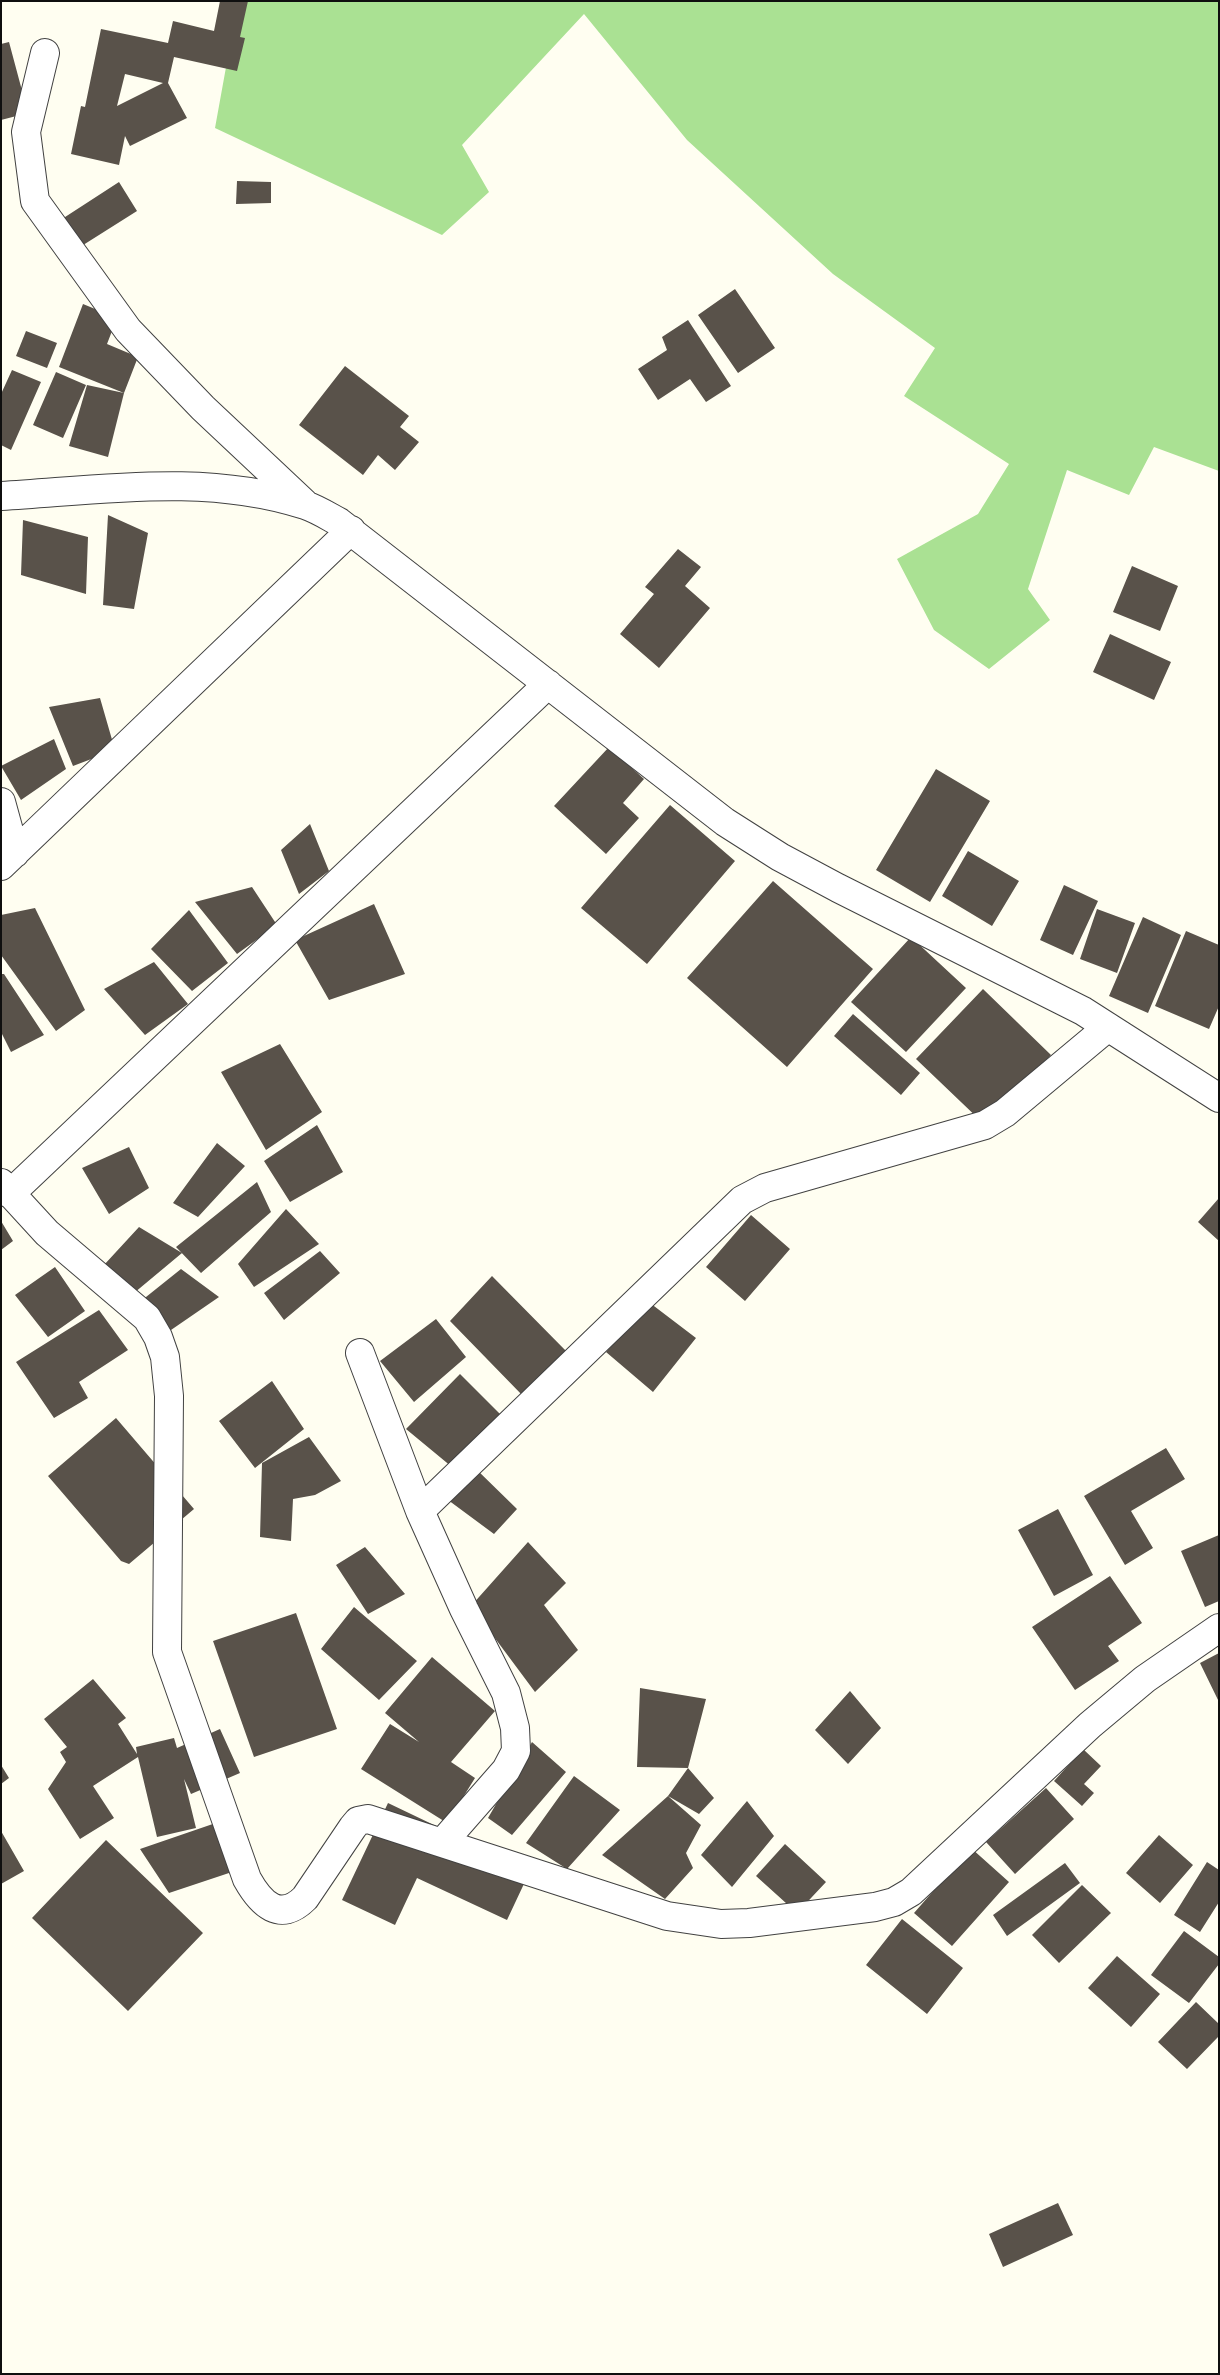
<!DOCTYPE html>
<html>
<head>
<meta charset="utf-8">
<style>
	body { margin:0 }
	#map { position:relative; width:1220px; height:2375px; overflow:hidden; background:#fffef1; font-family:"IBM Plex Serif",serif }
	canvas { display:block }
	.frame { position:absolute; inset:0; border:2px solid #0f0f0f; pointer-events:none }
</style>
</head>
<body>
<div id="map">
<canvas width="1220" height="2375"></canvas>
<div class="frame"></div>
</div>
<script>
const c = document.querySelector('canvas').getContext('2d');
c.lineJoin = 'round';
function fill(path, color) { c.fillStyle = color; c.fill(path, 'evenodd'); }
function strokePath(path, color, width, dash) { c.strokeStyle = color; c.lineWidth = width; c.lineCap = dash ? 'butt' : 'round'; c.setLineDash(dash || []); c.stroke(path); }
fill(new Path2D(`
	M238,1H1219V471L1154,447L1129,495L1067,470L1028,589L1050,620L989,669L934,630L897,559L978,514L1009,464L904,396L935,348L833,274L687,140L584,14L462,145L489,192L442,235L215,128Z`), '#aae193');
fill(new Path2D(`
	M220,1H248L240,37L245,38L237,71L174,57L168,83L187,118L130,146L125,136L119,165L71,154L81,106L85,107L101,29L168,43L173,21L214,31ZM125,74L163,83L117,106Z
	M9,42L28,113L1,120V44Z
	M237,181L271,182V203L236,204Z
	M119,182L137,211L80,247L62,219Z
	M735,289L775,348L738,373L698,315Z
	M83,304L117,318L107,344L138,357L124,393L108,457L69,446L87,385L124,393L59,367Z
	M688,320L731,386L706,402L690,379L658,400L638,369L667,350L662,337Z
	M26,331L57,343L47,368L16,356Z
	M345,366L409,416L400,427L419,442L395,470L378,455L363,475L299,425Z
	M12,370L41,382L11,450L1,445V394Z
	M56,372L86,385L63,438L33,425Z
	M108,515L148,533L134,609L103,605Z
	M23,520L88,537L86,594L21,575Z
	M678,549L701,567L685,586L710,608L659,668L620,634L654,594L645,587Z
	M1132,566L1178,586L1160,631L1113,612Z
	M1110,634L1171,662L1154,700L1093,672Z
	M100,698L115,750L73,766L49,707Z
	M54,739L66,769L21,800L1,766Z
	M609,747L644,779L623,803L639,818L606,854L554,806Z
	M936,769L990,801L930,902L876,870Z
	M670,805L735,861L647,964L581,908Z
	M310,824L329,871L299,894L281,850Z
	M968,851L1019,881L992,926L942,896Z
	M773,881L873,969L787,1067L687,978Z
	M1064,885L1098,901L1073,955L1040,940Z
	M252,887L277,925L237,954L195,902Z
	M374,904L405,974L329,1000L295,940Z
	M35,908L85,1010L56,1031L1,955V915Z
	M1097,909L1135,923L1117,973L1080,959Z
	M189,910L228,963L192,991L151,949Z
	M1143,917L1181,935L1148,1013L1109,996Z
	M1186,931L1219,945V1006L1209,1029L1155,1006Z
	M911,937L966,988L906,1052L851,1002Z
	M154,962L188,1004L145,1035L104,989Z
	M1,974H4L44,1035L11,1052L1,1032Z
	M983,989L1051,1055L984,1124L916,1059Z
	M853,1014L920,1073L901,1095L834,1036Z
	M280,1044L322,1112L266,1150L221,1072Z
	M317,1125L343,1172L290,1202L264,1161Z
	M217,1143L245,1166L198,1217L173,1203Z
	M129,1147L149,1188L109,1214L82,1168Z
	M257,1182L271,1212L201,1273L176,1247Z
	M1219,1198V1241L1198,1222Z
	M286,1209L319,1244L254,1287L238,1264Z
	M751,1215L790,1249L745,1301L706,1267Z
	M1,1221L13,1241L1,1250Z
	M139,1227L182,1253L134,1293L104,1265Z
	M320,1251L340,1273L284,1320L264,1293Z
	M55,1267L85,1311L48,1337L15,1295Z
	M181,1269L219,1297L171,1330L141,1301Z
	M492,1276L567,1352L523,1396L450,1321Z
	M650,1303L696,1338L653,1392L606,1352Z
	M99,1310L128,1350L79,1382L88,1398L54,1418L16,1362Z
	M436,1319L466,1357L414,1402L380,1361Z
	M460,1374L508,1422L458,1472L406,1429Z
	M272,1381L304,1429L255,1468L219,1421Z
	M116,1418L194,1509L129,1564L121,1561L48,1476Z
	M309,1437L341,1481L315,1495L293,1499L291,1541L260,1537L262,1463Z
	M1166,1448L1185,1479L1131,1511L1153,1548L1125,1565L1084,1496Z
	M474,1467L517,1509L494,1534L444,1497Z
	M1058,1509L1093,1575L1054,1596L1018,1530Z
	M1219,1535V1601L1205,1607L1181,1551Z
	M528,1542L566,1583L544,1605L578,1650L535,1692L471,1606Z
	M365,1547L405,1594L368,1614L336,1565Z
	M1110,1576L1142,1623L1108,1646L1119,1661L1075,1690L1032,1627Z
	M354,1607L417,1661L379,1700L321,1649Z
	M296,1613L337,1729L254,1757L213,1641Z
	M1219,1653V1702L1200,1663Z
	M432,1657L495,1711L451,1762L475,1778L447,1823L361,1769L390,1724L419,1742L385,1713Z
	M93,1679L126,1718L118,1724L137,1754L136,1747L174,1738L177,1748L220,1729L240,1773L191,1794L184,1779L196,1828L157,1837L138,1757L93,1786L114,1818L80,1839L48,1789L66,1762L60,1752L67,1747L44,1719Z
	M640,1688L706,1699L688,1768L637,1767Z
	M850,1691L881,1728L848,1764L815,1730Z
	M532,1742L566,1772L512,1835L488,1818Z
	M1083,1749L1101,1766L1084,1784L1094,1793L1082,1806L1054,1781Z
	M1,1765L9,1778L1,1784Z
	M688,1768L714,1798L699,1814L668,1796L701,1825L686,1853L693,1868L665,1899L602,1855L668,1796Z
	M574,1776L620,1810L567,1869L526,1843Z
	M1046,1788L1074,1819L1015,1874L986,1842Z
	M747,1801L774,1836L732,1887L701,1855Z
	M388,1803L530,1871L507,1920L417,1878L395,1925L342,1900Z
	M239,1815L256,1864L169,1893L140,1849Z
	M1,1831L24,1871L1,1884Z
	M1159,1835L1193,1865L1160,1903L1126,1873Z
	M106,1840L203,1933L128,2011L32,1918Z
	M785,1844L826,1882L797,1913L756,1876Z
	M971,1848L1009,1882L952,1946L914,1913Z
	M1207,1862L1219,1870V1902L1200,1932L1174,1915Z
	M1065,1863L1080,1883L1007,1936L993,1915Z
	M1082,1885L1111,1913L1059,1963L1032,1935Z
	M902,1919L963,1968L927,2014L866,1965Z
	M1184,1931L1219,1957V1964L1189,2003L1151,1975Z
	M1117,1956L1160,1994L1131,2027L1088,1988Z
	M1196,2002L1219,2024V2036L1187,2069L1158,2042Z
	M1058,2203L1073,2235L1003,2267L989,2234Z`), '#59524a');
const minor = new Path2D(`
	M45,53L26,132L35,201L128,330L203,408L304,503
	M1,496C102,490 206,473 305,505C317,509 328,516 339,522L725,822L780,857L838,888L1083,1011L1219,1098
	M1,802L15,853
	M1,866L351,530
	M1,1183L47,1233L147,1318L158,1337L165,1357L169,1396L167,1652L247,1879C261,1904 280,1923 305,1898L353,1827L358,1821L368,1819L667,1916L721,1924L749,1923L875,1907L894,1902L911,1892L1090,1725L1145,1679L1219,1628
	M10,1194L548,684
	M360,1353L420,1511L464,1609L506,1693L515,1728L516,1751L506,1770L443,1842
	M420,1511L742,1200L765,1188L985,1125L1005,1113L1108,1027`);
strokePath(minor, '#424242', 30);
strokePath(minor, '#fff', 28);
</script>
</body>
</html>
